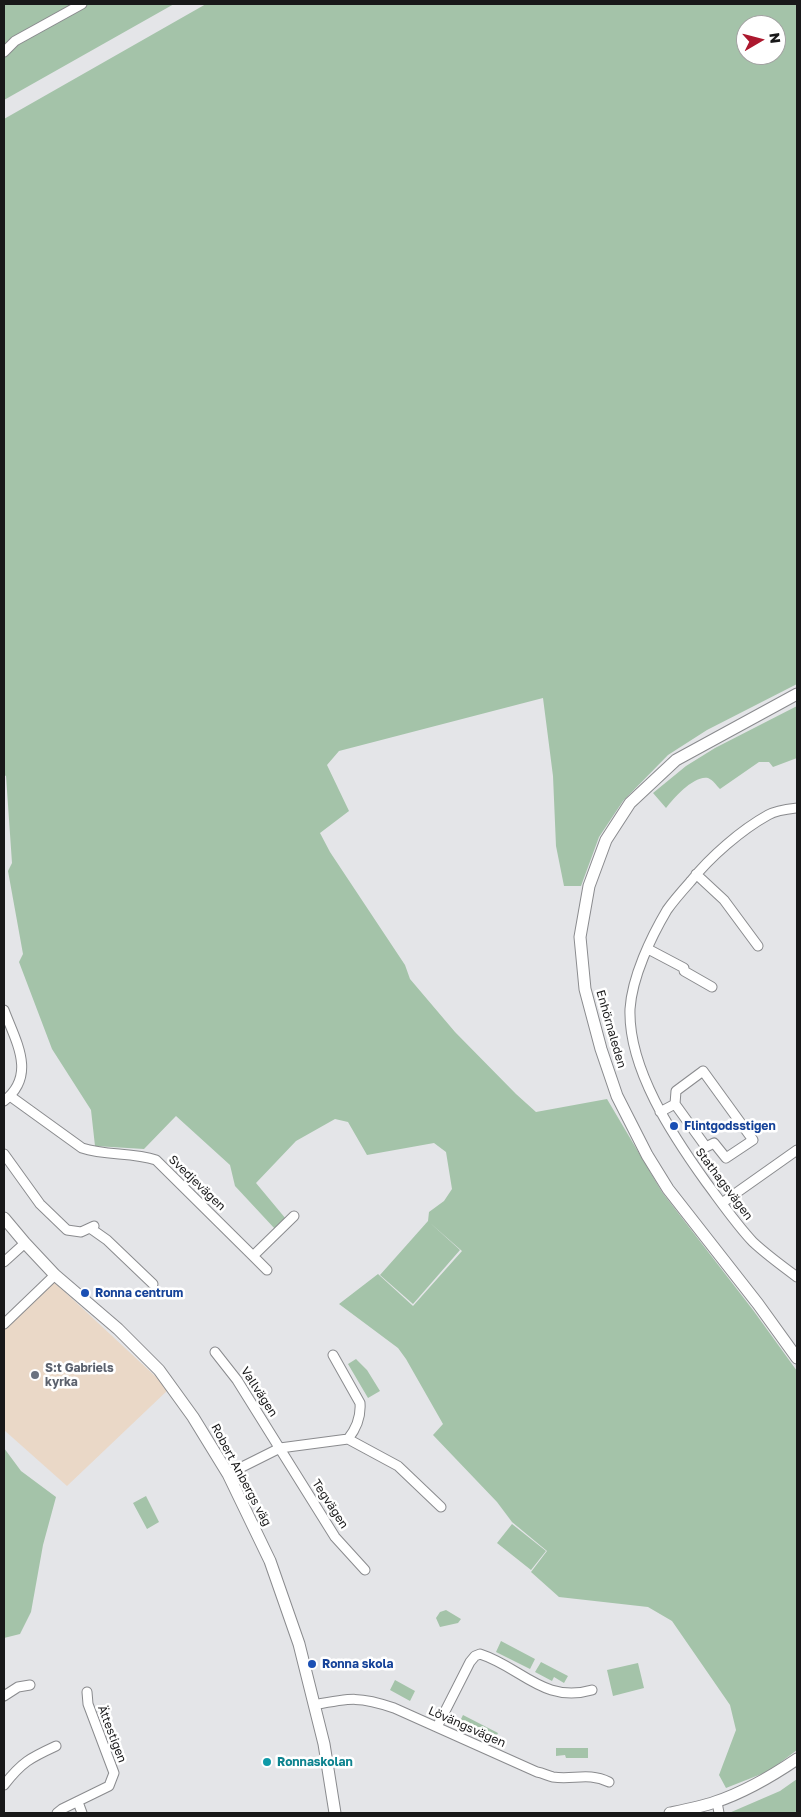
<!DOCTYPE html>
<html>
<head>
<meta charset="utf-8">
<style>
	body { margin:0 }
	#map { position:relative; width:801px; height:1817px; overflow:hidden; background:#e4e5e8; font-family:"Golos Text",sans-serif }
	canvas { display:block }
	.frame { position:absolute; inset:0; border:5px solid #181819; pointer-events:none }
	.north { position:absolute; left:736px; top:15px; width:50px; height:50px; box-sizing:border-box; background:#fff; border:1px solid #a3a3a3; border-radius:50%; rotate:82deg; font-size:14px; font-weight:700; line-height:20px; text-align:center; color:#181819 }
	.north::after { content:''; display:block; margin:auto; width:18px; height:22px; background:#ac182e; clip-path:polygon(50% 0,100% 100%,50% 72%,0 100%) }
</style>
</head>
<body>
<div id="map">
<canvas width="801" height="1817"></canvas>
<div class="frame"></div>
<div class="north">N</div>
</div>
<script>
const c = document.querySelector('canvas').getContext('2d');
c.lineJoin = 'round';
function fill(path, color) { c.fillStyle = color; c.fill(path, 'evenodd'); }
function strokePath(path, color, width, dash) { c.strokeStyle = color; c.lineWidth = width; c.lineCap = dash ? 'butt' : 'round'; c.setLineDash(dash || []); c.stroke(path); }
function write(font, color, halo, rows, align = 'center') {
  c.font = font + ' "Golos Text",sans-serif'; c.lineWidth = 5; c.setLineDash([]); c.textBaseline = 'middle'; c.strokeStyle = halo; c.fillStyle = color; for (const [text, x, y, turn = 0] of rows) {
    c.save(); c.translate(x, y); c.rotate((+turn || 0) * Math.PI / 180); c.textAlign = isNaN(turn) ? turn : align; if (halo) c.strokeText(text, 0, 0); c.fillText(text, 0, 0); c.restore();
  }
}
fill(new Path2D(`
	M52,1280L169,1389L67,1486L4,1430V1326Z`), '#ead8c7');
fill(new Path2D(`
	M4,4H174L4,100Z
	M206,4H797V684L707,730L668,755L623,801L599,837L581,886H564L556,846L553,776L543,698L339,751L327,765L349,811L320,833L330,852L405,965L410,979L455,1032L516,1094L536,1112L607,1099L662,1192L753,1310L797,1371V1750L769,1771L726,1788L719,1775L736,1730L730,1705L672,1621L648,1607L559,1597L531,1572L547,1551L512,1522L497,1502L433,1435L443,1424L406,1359L398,1348L339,1304L378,1274L413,1306L462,1251L429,1222L460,1250L413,1304L380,1275L428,1221L429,1212L444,1201L452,1189L446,1152L434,1143L367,1155L348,1122L335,1119L296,1141L256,1183L286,1219L275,1229L235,1186L230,1165L176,1116L144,1149L95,1146L91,1110L52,1049L19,962L23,954L8,871L12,863L6,776L4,775V119ZM746,25H776V55H746Z
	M797,706V758L773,767L769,762H759L720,789C716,785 713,780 708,778C694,775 674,798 666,808L653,793L686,766L715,748Z
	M356,1359L367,1370L380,1391L368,1398L348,1364Z
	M4,1448L21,1471L56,1497L43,1545L31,1612L20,1634L4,1638Z
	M146,1496L159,1522L147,1529L133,1503Z
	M512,1524L546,1551L531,1570L497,1543Z
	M446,1610L461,1619L458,1623L440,1627L436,1618L440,1612Z
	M501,1641L535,1659L530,1669L496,1652Z
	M541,1662L568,1676L564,1683L554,1677L552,1681L535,1672Z
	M638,1663L644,1688L613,1696L607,1670Z
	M395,1680L415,1691L410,1701L390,1690Z
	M463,1715L498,1733L495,1739L476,1729L473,1733L458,1725Z
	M556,1748H588V1758H566L565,1755L556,1756Z
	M797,1779V1813H729L780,1791Z`), '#a4c3a9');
const minor = new Path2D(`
	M4,52L15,41L82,4
	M797,808C788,809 777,810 768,815C741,830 710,857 691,881C683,890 674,900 667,910C651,937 632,977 630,1009C628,1069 673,1136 706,1182C721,1202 736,1224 753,1242C767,1255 782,1266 797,1277
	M696,874L724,900L758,946
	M648,949L684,968V971L712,987
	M4,1010C16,1042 37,1075 4,1101
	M10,1096L82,1148C106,1156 132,1152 156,1160L253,1256L294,1216
	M660,1112L675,1104L706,1147L714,1143L726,1158L753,1140L703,1071L676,1091L675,1104
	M4,1154L40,1204L67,1230L81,1232L94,1226
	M722,1203L797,1150
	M90,1228L107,1240L153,1284
	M253,1256L267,1270
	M4,1262L25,1243
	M4,1324L55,1275
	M215,1352L237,1380L335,1537L365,1570
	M333,1355L360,1403C361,1416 356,1429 348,1439
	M228,1474L280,1448L348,1439L398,1466L441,1507
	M4,1696L18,1687L30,1685
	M314,1705C350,1698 360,1696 394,1708L537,1772C543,1773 548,1776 553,1777C574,1780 588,1772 609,1782
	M437,1727L470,1662L475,1656L480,1654C521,1667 544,1704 592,1690
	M4,1785C22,1762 30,1758 56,1746
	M78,1802L82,1813
	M717,1802L719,1813
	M57,1813L62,1809L109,1786L114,1773L88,1704L87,1692`);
const tertiary = new Path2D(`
	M797,694L676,760L630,803L606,840L589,886L580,937L585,989L601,1049L617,1096L647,1155L668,1189L758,1304L797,1358
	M4,1218L25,1243L55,1275L118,1329L159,1370L193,1417L228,1474L270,1561L299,1644L324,1744L335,1813
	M670,1813C685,1810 701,1807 715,1802C745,1792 772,1776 797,1759`);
strokePath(minor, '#8a8b8e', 11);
strokePath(tertiary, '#8a8b8e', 13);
strokePath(minor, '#fff', 9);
strokePath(tertiary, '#fff', 11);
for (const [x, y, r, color] of [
	[674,1126,5,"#1a4fb4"],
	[85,1293,5,"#1a4fb4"],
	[35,1375,5,"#6b7280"],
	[312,1664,5,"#1a4fb4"],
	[267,1762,5,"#0f9aa8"]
]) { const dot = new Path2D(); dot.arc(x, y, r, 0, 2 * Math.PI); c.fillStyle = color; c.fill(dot); strokePath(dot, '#fff', 2); }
write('12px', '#181819', '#fff', [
	["Enhörnaleden",611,1029,74],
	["Svedjevägen",197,1183,44],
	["Stathagsvägen",724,1184,53],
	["Vallvägen",259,1392,57],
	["Robert Anbergs väg",241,1475,62],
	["Tegvägen",330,1504,57],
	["Lövängsvägen",467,1727,24],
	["Ättestigen",112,1734,69]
]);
write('bold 12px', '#164399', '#fff', [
	["Flintgodsstigen",684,1126],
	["Ronna centrum",95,1293],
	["Ronna skola",322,1664]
], 'left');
write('bold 12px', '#5b616d', '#fff', [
	["S:t Gabriels",45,1368],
	["kyrka",45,1382]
], 'left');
write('bold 12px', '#0d838f', '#fff', [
	["Ronnaskolan",277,1762]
], 'left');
</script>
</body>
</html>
